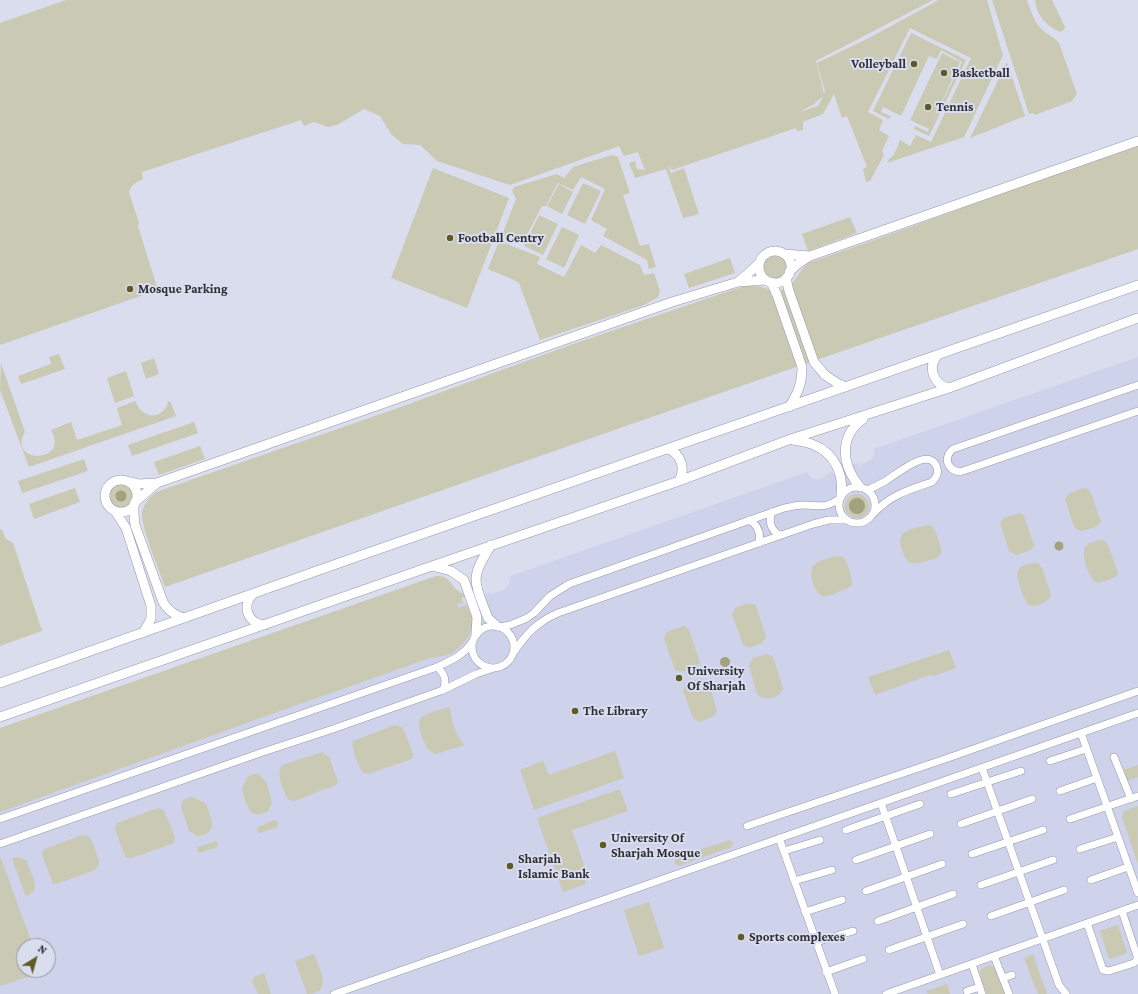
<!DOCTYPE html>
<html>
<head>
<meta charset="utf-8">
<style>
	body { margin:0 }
	#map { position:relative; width:1138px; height:994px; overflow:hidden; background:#daddee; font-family:"Crimson Pro",serif }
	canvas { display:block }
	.north { position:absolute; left:16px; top:938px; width:40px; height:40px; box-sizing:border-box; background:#daddee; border:1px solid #9597a4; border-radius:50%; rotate:37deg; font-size:11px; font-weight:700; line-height:16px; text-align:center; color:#2e2f36 }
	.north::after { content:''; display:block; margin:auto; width:14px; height:18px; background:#5e5b27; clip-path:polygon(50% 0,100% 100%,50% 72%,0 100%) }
</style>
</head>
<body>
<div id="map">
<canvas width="1138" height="994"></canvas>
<div class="north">N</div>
</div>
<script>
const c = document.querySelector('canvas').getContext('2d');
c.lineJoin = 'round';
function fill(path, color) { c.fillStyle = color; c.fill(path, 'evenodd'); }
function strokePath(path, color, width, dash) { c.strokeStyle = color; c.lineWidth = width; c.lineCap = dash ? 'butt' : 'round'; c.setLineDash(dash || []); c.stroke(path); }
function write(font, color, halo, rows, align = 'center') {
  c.font = font + ' "Crimson Pro",serif'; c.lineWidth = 4; c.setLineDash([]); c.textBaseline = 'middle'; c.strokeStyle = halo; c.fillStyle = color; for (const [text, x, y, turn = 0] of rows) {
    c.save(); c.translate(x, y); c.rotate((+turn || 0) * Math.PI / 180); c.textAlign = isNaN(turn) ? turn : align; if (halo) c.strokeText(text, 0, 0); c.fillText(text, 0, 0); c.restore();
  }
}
fill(new Path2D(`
	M1138,357V994H0V755L458,606L457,604L464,601L466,604L486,596L485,594L490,592L492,594L506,589L509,584L511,576L807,472L811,478L818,480L825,477L824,475L832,472L833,474L851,468L850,466L857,463L859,466L871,460L874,456V449ZM24,946H48V970H24Z`), '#ced2ea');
fill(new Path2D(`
	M66,0H933L816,61L824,94L825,92L817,63L869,38L939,0H987L1003,55L964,137L887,163L889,159L894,155L900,140L910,146L916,135L931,142L971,58L910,28L868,112L883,120L879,130L889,136L882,151L884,155L870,181L866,182L863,169L867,167L847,116L842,118L834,94L823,114L803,122V130L797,131L796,128L672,170L668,165L671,173L684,168L699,214L683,218L666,169L635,178L629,163L635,161L637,169L645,170L638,152L624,156L619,146L510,185L437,161L420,145L403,144L391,134L380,116L364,109L337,125L328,127L314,122L304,126L301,120L142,172L143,179C135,182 132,185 129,192L139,223L138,226L157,287L149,293L0,345V23ZM823,96L818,106L800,112L814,104Z
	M992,0H1027C1031,12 1035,25 1046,33C1051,36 1055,38 1059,43L1077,94L1072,101L1035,115L1033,113L1029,114Z
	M1035,0H1052L1065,27L1064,30L1060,32C1045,25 1037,16 1035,0Z
	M911,33L966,60L929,136L914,129L915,126L928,132L929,129L910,120L942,53L960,62L932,123L962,62L941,50L937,59L929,56L901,116L883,107L881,112L890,116L889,119L873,111Z
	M1007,62L1025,116L970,138Z
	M1138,144V249L686,405L165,587C160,572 140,525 142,512C144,504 149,498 156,492L398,408L573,344L732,290C739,288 746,285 753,286C766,286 777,296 788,287C796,281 800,270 808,263L877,239Z
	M612,155L618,157L630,193L623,195L640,246L649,244L656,267L649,269L647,260L603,236L607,229L591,220L605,189L581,177L573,190L558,183L546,206H542L522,244L502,235L516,199L512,191L514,187L557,174L564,178L573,167Z
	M433,168L509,198L467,308L391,278Z
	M583,183L601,191L585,224L567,215Z
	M559,184L573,192L562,214L547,206Z
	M539,215L558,224L543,255L524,246Z
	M850,217L857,233L808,251L802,234Z
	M562,227L579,235L564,268L546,259Z
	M499,241L540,257L537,264L564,277L581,245L595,253L601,245L640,265L644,275L654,273L660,291L658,297L644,305L540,340L519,283L514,280L488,269Z
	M763 268a12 12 0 1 1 24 0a12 12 0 1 1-24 0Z
	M730,258L735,273L689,288L684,274Z
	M59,354L65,369L21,384L18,376L51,364L49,357Z
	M154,358L159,374L146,379L141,363Z
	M1,363L25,432C6,464 71,464 51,430L71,422L77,440L122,425L117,408L135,401C137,405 139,409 143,412C153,420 166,413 168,402L170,401L176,416L29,467L0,390Z
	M126,371L134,396L115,403L107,378Z
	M194,422L198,433L132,456L128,445Z
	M200,446L205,459L159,475L154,462Z
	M84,459L88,471L22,493L18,481Z
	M109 496a12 12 0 1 1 24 0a12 12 0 1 1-24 0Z
	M75,488L80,502L34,519L29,504Z
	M1084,488L1088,489L1091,493L1101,522L1097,526L1083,531L1078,530L1074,527L1065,499L1070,493Z
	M845 506a12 12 0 1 1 24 0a12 12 0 1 1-24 0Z
	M1019,513L1024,516L1034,545L1031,550L1016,555L1009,551L1000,523L1004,518Z
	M928,525C931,526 931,526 933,528C936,531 943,550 941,554C938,559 914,566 909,562C905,560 904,553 902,549C894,529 914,529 928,525Z
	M2,529L5,538L13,543L42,631L0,646V530Z
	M1101,540L1105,541L1108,545L1118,573C1116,578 1113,578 1108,580C1104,581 1100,584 1096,582C1089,580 1080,551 1086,546C1089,542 1096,541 1101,540Z
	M837,556C840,557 841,556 844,558C848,563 853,580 852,585C848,589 843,590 838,592C834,594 828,597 823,596C815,595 807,571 814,565C819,560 830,558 837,556Z
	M1034,563H1038L1042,568L1051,595C1049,602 1034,609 1028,604C1024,601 1017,578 1017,574C1017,572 1018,570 1020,568C1023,565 1030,564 1034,563Z
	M436,576C447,575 449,581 455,588C459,592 463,592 465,597L462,598L463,602L457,604L459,608L466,605C468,609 472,614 473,619C474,631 463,647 452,653C446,656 437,657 430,658L266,716L0,812V728Z
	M749,603L755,605L757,609L766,637L762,643L749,648L743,645L732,614L735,608Z
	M684,626L689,630L700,662L697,667L681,672L675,670L664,638L667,632Z
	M949,650L956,668L933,676L932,674L875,695L868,677Z
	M767,654L773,657L783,688C781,698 764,702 757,694L749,666L753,658Z
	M701,678L708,683L717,710L714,716L700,722L693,718L683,691L686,683Z
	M450,707C451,721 455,734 464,745L436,754C433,753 430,752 428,749C424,743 416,725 420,719C424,713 443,709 450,707Z
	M395,725L402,727L404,731L413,754L412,759L368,774C365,773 364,773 362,771C358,766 351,747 353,741Z
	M615,751L624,778L534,810L520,770L543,761L549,775Z
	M322,752L329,757L338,782L336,785L294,801L289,800L287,798C284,789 275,773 282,765Z
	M1138,765V777L1127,781L1123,770Z
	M254,774C268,775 269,792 272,803L268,811C249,822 246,803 242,789L247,777Z
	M620,789L628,811L572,830L586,871L582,873L586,884L563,892L537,818Z
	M190,797H193L206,804C211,818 220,834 197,836L189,831L181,806L183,800Z
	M1138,806V864L1122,817L1124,811Z
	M158,808L164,810L175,837L174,843L132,858H127L125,856L115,829L117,823Z
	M275,820L278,822L277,827L260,833L257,830L258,827Z
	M82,835L88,836L91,839L99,861V864L95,870L56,884L53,883L42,855L43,850Z
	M729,840L733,842L731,847L679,866L675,863V859L677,857Z
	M216,841L218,843L217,847L200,853L197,851L198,847Z
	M0,856L33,946H24V970H42L43,972L0,986Z
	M16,857C19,857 23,858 26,860C28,863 29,868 31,872C35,883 39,891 26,896L12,859Z
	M649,902L664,948L639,956L624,910Z
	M1118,925L1127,953L1109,959L1100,931Z
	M314,954C319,968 334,994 307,994L295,961Z
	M1033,954L1047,994H1038L1024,958Z
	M990,965L996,968L1005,994H986L980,973L981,969Z
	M264,973L271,994H258L252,981L254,977Z
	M947,984L950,994H928L926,991Z`), '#cac9b3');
fill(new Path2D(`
	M115.5 496a5.5 5.5 0 1 1 11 0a5.5 5.5 0 1 1-11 0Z
	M849 506a8 8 0 1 1 16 0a8 8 0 1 1-16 0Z
	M1054.5 546a4.5 4.5 0 1 1 9 0a4.5 4.5 0 1 1-9 0Z
	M720 662a5 5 0 1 1 10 0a5 5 0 1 1-10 0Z`), '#a3a27e');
const minor = new Path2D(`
	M1138,385L953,449C943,458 947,470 960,472L1138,411
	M839 505a18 18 0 1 1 36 0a18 18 0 1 1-36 0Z
	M867,490C874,487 881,484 887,480C897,474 930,445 937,468C939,474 936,478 932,482C908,490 890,495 873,514
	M772,512C768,521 771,531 780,535
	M749,520C758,525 761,533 759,543
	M472 647a21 21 0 1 1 42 0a21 21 0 1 1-42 0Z
	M500,627L510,625L527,618L534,613L550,596L569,584L784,508C790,507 796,505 803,505C818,505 825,509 839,499
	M514,652C526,634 537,622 558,613L813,524L829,520H845
	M437,667C445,674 447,681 443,690
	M1081,733L1138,893
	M1114,757L1131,799
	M1050,761L1086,749
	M982,768L1059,985L1066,994
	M1060,791L1097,778
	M951,794L1021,771
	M881,803L940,975
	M0,819L437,667C452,660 464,655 473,641
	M1070,819L1138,796
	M961,824L1032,799
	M747,826L945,759L1138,691
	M846,830L920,804
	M779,838L835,994
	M0,844L263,752L333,729L443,690L476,674L494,668
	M1080,849L1118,837
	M784,851L820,840
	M972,854L1043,830
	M856,860L930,834
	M1091,880L1128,867
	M794,881L832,870
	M981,885L1053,860
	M866,891L942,864
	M805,912L842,900
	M991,916L1064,890
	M878,921L953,894
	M1087,923L1103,970L1109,971L1134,963L1137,960V956L1122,911
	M816,942L853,931
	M889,950L963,924
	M994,956L1009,994
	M972,964L982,994
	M826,972L863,959
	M1003,978L1012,975
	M967,991L980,987
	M334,994L1138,713
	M886,994L1138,905`);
const tertiary = new Path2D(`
	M759 267a16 16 0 1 1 32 0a16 16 0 1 1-32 0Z
	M784,254L810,256
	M789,272L799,263L810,256L1138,141
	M786,278L789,291L814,362L825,375L837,383L846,387
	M739,281L753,269L760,262
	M771,282L777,295L802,367C802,384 798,393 789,407
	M938,355C927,367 933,384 949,388
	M793,440C800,441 808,442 814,445C834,453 844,474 841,495
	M668,449C681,454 686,468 679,481
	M105 496a16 16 0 1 1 32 0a16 16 0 1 1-32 0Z
	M130,482L139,484L157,483L672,302L738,282L766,280
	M860,487C842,466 838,437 863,419
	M135,502L156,484
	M134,504V515L135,525L163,602C169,612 175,615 185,618
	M115,511L126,528L151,606V619L143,633
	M491,545C471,577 473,579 486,613L488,618L497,626
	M432,566L451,571L464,580L477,617L476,634
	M253,594C241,606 248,624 265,625
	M0,683L359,556L1138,285
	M0,717L432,566L679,481L791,439L949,388L1138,318`);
strokePath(minor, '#9698a8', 8);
strokePath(tertiary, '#9698a8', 10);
strokePath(minor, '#fff', 7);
strokePath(tertiary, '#fff', 9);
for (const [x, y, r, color] of [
	[914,64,4,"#5e5b27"],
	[944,73,4,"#5e5b27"],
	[928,107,4,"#5e5b27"],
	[450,238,4,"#5e5b27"],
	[130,289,4,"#5e5b27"],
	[679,678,4,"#5e5b27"],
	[575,711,4,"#5e5b27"],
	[603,845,4,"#5e5b27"],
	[510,866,4,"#5e5b27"],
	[741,937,4,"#5e5b27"]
]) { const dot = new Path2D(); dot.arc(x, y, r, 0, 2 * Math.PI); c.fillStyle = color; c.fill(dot); strokePath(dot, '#daddee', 1.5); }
write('bold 13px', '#2e2f36', '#daddee', [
	["Volleyball",906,64,"right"],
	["Basketball",952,73],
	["Tennis",936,107],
	["Football Centry",458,238],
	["Mosque Parking",138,289],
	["University",687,671],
	["Of Sharjah",687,686],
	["The Library",583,711],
	["University Of",611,838],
	["Sharjah Mosque",611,853],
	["Sharjah",518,859],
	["Islamic Bank",518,874],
	["Sports complexes",749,937]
], 'left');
</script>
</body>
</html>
